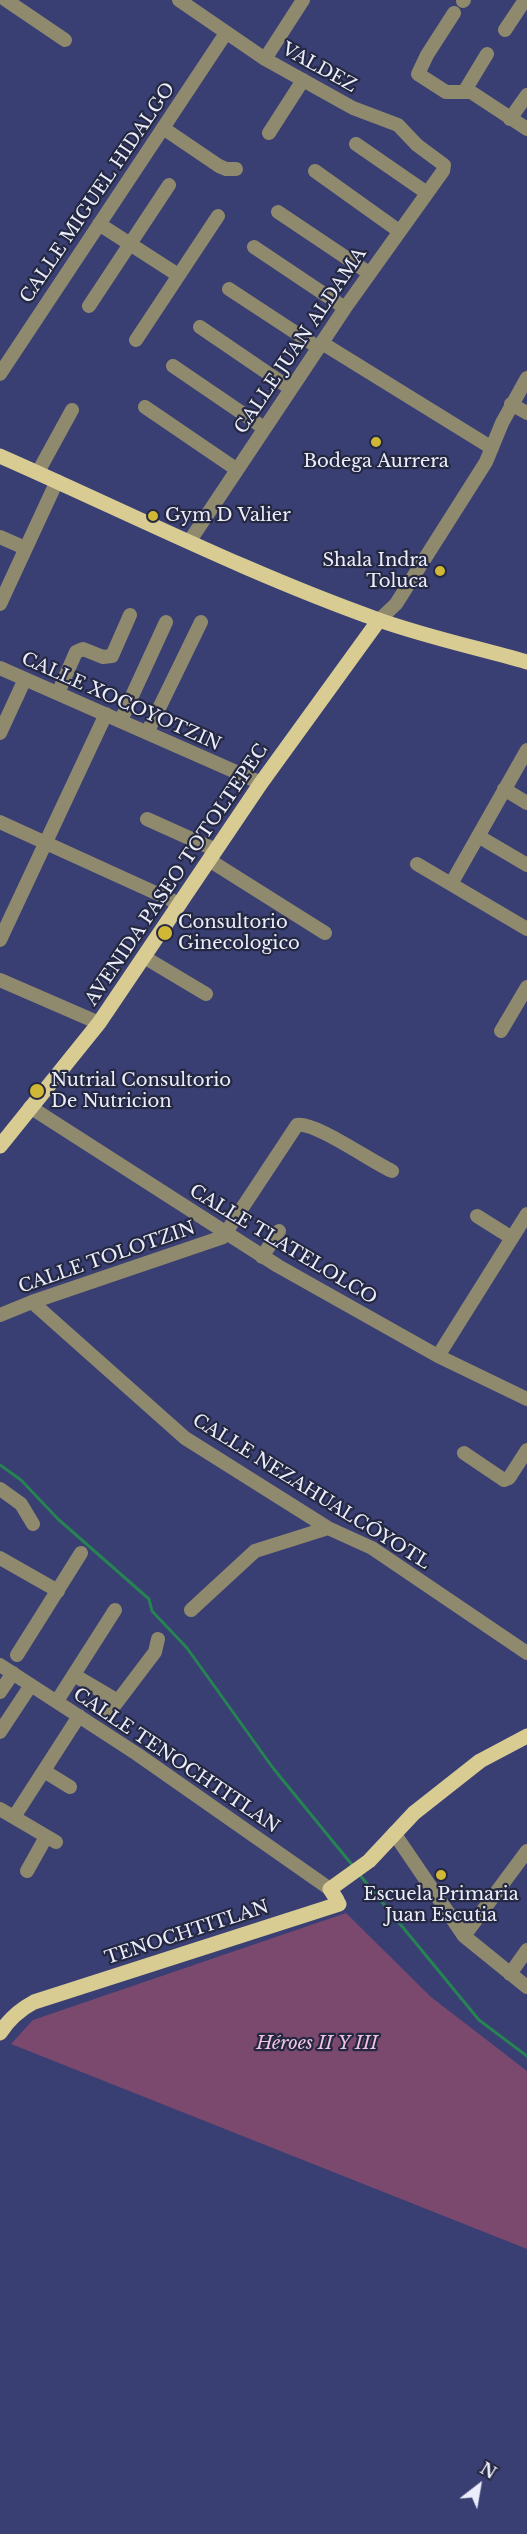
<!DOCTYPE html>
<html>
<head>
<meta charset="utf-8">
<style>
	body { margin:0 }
	#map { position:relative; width:527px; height:2534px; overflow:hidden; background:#393e73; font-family:"Libre Baskerville",serif }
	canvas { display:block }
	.north { position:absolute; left:449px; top:2456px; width:60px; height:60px; -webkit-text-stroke:4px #252841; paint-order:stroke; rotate:31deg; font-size:16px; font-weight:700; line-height:24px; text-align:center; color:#ebedfb }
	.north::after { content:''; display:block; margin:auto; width:21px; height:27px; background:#ebedfb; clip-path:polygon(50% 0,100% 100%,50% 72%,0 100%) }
</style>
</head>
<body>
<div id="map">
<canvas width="527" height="2534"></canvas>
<div class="north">N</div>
</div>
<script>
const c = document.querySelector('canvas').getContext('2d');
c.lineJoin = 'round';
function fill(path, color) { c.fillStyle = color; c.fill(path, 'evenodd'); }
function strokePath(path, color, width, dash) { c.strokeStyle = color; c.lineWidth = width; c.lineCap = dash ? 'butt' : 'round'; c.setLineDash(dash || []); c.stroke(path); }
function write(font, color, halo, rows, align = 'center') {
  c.font = font + ' "Libre Baskerville",serif'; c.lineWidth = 4.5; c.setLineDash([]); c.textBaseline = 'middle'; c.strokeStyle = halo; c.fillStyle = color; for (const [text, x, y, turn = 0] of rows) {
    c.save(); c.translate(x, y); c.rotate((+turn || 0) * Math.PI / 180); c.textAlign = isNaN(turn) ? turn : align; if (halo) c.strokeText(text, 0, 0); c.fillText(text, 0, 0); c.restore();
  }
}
fill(new Path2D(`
	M346,1913L431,1997L527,2071V2249L11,2044L33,2020Z`), '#7b496e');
strokePath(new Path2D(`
	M0,1465L21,1480L58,1519L149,1599L152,1611L187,1648L273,1768L353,1866
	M359,1874L479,2020L527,2056`), '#278254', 3);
strokePath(new Path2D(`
	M6,0L65,40
	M179,0L265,59L353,108L398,125L417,145L444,165L443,171L345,308L189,542
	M463,1L464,0
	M454,13L427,55L418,74L446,92H471L527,129
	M505,30L525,0
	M265,59L303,0
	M464,92L487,54
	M510,119L527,95
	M163,128L219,166L226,169H236
	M269,133L303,80
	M356,144L427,193
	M315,171L399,231
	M278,212L369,273
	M99,224L178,275
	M254,247L345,308
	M229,289L319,348
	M89,306L169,185
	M200,327L291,389
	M136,340L218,216
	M322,343L492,448
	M173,366L264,428
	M0,374L226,33
	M511,404L527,413
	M145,407L236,469
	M38,472L72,410
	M0,537L25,548
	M0,604L57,481
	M379,620L396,604L486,462L502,423L527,378
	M0,668L261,783
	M58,693L76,652L83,649L103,657L112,656L130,615
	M121,720L166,622
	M0,733L25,679
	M147,733L201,622
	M504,789L527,803
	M147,819L216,850
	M0,822L180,904
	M478,836L527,865
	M209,860L325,933
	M417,864L527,929
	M451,884L527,750
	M0,940L106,714
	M144,957L206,994
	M0,980L99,1023
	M501,1031L527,987
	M30,1107L278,1266L438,1356L527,1399
	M477,1216L512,1238
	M262,1257L279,1231
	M32,1302L185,1438L328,1528L372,1548L527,1653
	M0,1315L32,1302L223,1237L297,1125C316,1122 370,1161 392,1171
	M438,1356L527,1214
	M464,1453L504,1480L509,1478L527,1450
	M0,1489L21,1504L33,1524
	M0,1558L58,1591
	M191,1610L255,1551L328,1528
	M17,1655L81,1553
	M0,1665L137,1754L330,1889
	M74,1675L118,1701
	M0,1692L13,1673
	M57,1701L115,1610
	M108,1714L155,1652L158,1639
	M0,1732L31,1685
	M44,1771L70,1787
	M0,1809L56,1842
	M14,1817L79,1716
	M394,1833L464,1936L527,1987
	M27,1871L46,1837
	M464,1936L527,1851
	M510,1974L527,1950`), '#8f896d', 14);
strokePath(new Path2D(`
	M0,456C125,511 249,574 379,620C427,637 478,648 527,662
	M0,1146L99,1023L261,783L379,620
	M337,1900L330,1889L369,1861L414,1813L480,1761L527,1736
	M0,2033C9,2019 19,2010 34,2002L339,1904`), '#d8cc92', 15);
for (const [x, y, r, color] of [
	[376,442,6,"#d1b736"],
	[153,516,6,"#d1b736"],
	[440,571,6,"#d1b736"],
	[165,933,8,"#d1b736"],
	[37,1091,8,"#d1b736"],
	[441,1875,6,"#d1b736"]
]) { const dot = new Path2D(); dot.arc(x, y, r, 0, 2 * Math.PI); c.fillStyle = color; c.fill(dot); strokePath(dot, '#252841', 2); }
write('18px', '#ebedfb', '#252841', [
	["VALDEZ",319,68,29],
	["CALLE MIGUEL HIDALGO",98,193,-56],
	["CALLE JUAN ALDAMA",301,341,-56],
	["CALLE XOCOYOTZIN",121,702,24],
	["AVENIDA PASEO TOTOLTEPEC",177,875,-56],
	["CALLE TLATELOLCO",283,1245,31],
	["CALLE TOLOTZIN",107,1258,-19],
	["CALLE NEZAHUALCÓYOTL",311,1492,32],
	["CALLE TENOCHTITLAN",176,1761,34],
	["TENOCHTITLAN",187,1933,-18]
]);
write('18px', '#ebedfb', '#252841', [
	["Bodega Aurrera",376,462,"center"],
	["Gym D Valier",165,516],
	["Shala Indra",428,561,"right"],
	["Toluca",428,582,"right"],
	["Consultorio",178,923],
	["Ginecologico",178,944],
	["Nutrial Consultorio",51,1081],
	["De Nutricion",51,1102],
	["Escuela Primaria",441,1895,"center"],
	["Juan Escutia",441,1916,"center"]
], 'left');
write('italic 18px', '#f2c3e4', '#252841', [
	["Héroes II Y III",317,2044]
]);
</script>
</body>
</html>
